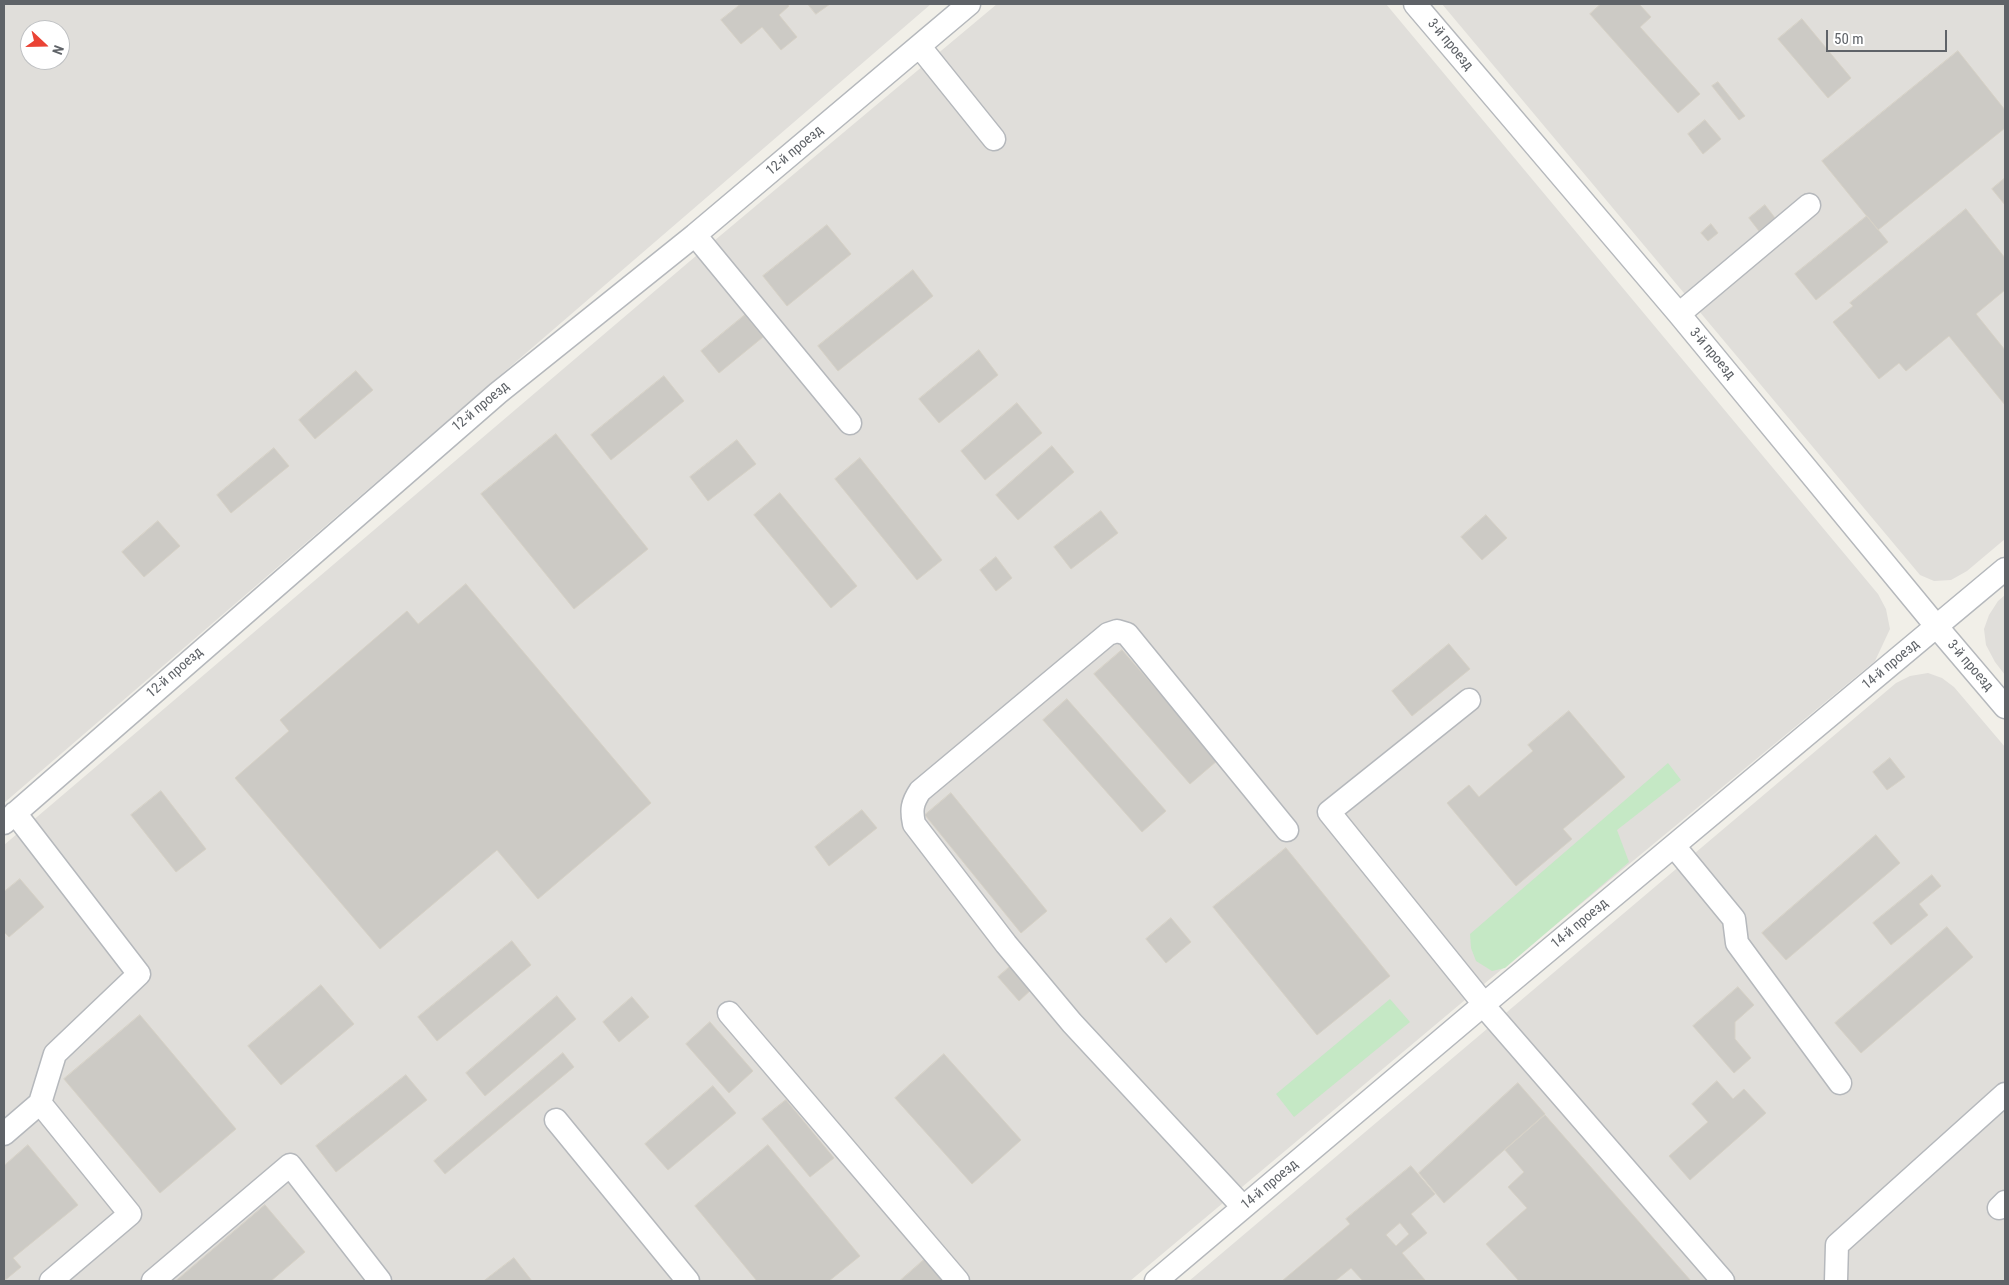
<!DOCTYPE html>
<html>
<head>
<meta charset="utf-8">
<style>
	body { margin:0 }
	#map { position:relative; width:2009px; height:1285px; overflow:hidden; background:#f1efe8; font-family:"Roboto Condensed",sans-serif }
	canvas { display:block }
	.frame { position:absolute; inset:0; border:5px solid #5f6368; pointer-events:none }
	.north { position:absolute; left:20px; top:20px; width:50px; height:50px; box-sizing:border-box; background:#fff; border:1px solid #bfc1c3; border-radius:50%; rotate:111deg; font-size:14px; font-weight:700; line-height:20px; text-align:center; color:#5f6368 }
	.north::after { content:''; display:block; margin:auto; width:18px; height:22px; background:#ea4335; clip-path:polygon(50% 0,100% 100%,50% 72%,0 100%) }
	.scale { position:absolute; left:1826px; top:30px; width:121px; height:22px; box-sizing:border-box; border:2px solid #5f6368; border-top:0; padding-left:6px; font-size:15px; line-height:18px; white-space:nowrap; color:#5f6368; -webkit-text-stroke:4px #fff; paint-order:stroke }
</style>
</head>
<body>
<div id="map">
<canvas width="2009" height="1285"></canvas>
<div class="frame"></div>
<div class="north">N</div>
<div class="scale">50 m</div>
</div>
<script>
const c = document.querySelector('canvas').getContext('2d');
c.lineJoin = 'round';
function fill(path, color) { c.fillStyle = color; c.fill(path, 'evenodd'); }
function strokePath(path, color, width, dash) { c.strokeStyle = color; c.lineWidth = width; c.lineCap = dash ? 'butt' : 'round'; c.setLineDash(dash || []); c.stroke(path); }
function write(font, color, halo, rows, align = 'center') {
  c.font = font + ' "Roboto Condensed",sans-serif'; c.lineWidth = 4; c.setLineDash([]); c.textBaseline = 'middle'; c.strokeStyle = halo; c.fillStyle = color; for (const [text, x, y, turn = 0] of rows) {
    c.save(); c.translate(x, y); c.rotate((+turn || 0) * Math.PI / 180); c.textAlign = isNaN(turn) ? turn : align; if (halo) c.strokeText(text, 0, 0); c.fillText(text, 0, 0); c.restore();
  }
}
fill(new Path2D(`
	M4,4H931L4,803ZM30,30H60V60H30Z
	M997,4H1386L1878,594L1886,609L1890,629L1875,661L1490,979L1130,1281H4V845L690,261Z
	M1442,4H2005V539L1967,571L1951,580L1934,581L1920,575Z
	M2005,595V675L1995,662L1986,645L1984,629L1989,615L1998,601Z
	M1928,673L1942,678L1954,687L2005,747V1281H1189L1896,683L1910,676Z`), '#e0deda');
fill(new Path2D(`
	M1668,763L1681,780L1617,830L1629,862L1505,968L1492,971L1476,961L1471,948L1470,934Z
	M1390,999L1410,1022L1294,1117L1276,1094Z`), '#c5e8c5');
const building = new Path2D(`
	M741,4H787L789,6L779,15L797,37L781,50L762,27L741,44L721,20Z
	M808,4H830L816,14Z
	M1601,4H1639L1651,17L1640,27L1700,94L1678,113L1590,14Z
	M1802,19L1851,78L1828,98L1778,39Z
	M1958,51L2005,110V128L1878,230L1822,161Z
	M1718,82L1745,116L1739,120L1712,86Z
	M1705,120L1721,139L1703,154L1688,134Z
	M2005,178V205L1992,189Z
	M1765,205L1775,218L1759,231L1749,218Z
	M1966,209L2005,258V290L1976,314L2005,350V405L1949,336L1906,371L1899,363L1879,379L1833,322L1853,306L1850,303Z
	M1867,216L1888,242L1816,300L1795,274Z
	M1711,224L1718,233L1708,241L1701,233Z
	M827,225L851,254L787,306L763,276Z
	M913,270L933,296L838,371L818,346Z
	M745,315L763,337L719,373L701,351Z
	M979,350L998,375L939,423L919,399Z
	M356,371L373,390L315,439L299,420Z
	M664,376L684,401L611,460L591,435Z
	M1017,403L1042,433L985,480L961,451Z
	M556,434L648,549L574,609L481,494Z
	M737,440L756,464L708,501L690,477Z
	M1052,446L1074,472L1018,520L996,495Z
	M274,448L289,466L231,513L217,495Z
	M860,458L942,560L917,580L835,479Z
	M780,493L857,586L831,608L754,515Z
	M1101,511L1118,533L1071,569L1054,547Z
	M1486,515L1507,538L1482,560L1461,537Z
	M158,521L180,546L144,577L122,552Z
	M996,557L1012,578L996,591L980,570Z
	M466,584L651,803L538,899L497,850L380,949L235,778L289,731L280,720L407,611L418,624Z
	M1449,644L1470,669L1412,716L1392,691Z
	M1122,650L1218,760L1190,784L1094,674Z
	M1067,699L1166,811L1142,832L1043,720Z
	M1569,711L1625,777L1563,829L1572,839L1516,886L1447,803L1469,785L1479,797L1533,751L1528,745Z
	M1890,758L1905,777L1887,790L1873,772Z
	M161,791L206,849L176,872L131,815Z
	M951,793L1047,911L1021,933L925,815Z
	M862,810L877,828L829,866L815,847Z
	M1876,835L1900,863L1786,960L1762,933Z
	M1286,848L1390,976L1317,1035L1213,907Z
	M1932,875L1941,886L1919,904L1928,915L1891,945L1873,923Z
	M20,879L44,907L9,937L4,932V892Z
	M1171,918L1191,942L1166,963L1146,939Z
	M1947,927L1973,957L1861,1053L1835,1023Z
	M512,941L531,965L437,1041L418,1017Z
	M1012,965L1033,988L1019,1001L998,977Z
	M321,985L354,1024L281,1085L248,1046Z
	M1738,987L1754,1005L1735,1022V1039L1751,1058L1734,1073L1693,1026Z
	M557,996L576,1019L485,1096L466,1073Z
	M632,997L649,1017L619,1042L603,1022Z
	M140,1015L236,1129L160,1193L64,1079Z
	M710,1022L753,1071L729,1093L686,1044Z
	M563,1053L574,1067L445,1174L434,1161Z
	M944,1054L1021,1140L972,1184L895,1098Z
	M406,1075L427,1100L336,1172L316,1146Z
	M1717,1081L1733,1099L1744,1089L1766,1113L1690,1180L1669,1156L1708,1122L1692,1104Z
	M1518,1083L1545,1114L1444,1203L1419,1173Z
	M713,1086L736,1113L668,1170L645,1144Z
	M786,1100L834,1158L810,1177L762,1119Z
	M1545,1115L1691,1281H1519L1486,1244L1527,1208L1508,1187L1524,1172L1505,1150Z
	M28,1145L78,1205L13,1258L21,1267L4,1281V1166Z
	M768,1145L860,1256L829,1281H757L695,1206Z
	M1411,1166L1435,1194L1411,1214L1427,1233L1402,1253L1425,1280L1363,1281L1351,1268L1335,1281H1282L1350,1224L1346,1219ZM1400,1223L1409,1234L1396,1246L1386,1235Z
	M265,1205L305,1252L271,1281H176Z
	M514,1258L532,1281H484Z
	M925,1259L944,1281H902L901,1280Z`);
fill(building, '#cccac5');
strokePath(building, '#d6d1c6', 1);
const minor = new Path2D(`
	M1415,4L1679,314L1937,627L2005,707
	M920,47L994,139
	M695,235L850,423
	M1679,314L1809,205
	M1469,700L1329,812L1484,1004
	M15,813L139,974L55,1054L40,1103
	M4,823L498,393L695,235L969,4
	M1674,846L1734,919L1737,943L1840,1083
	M1483,1005L1723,1281
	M729,1013L958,1281
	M556,1120L688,1281
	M4,1134L40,1103L130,1214L51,1281
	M1243,1207L1072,1023L1006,944L914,824C911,810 912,803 920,791L1108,634L1117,631L1127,634L1287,830
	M1999,1208L2005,1202
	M153,1281L290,1165L380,1281
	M1156,1281L1483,1005L2005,569
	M1836,1281L1837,1245L2005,1094`);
strokePath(minor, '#b5b8bc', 25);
strokePath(minor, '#fff', 22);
write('14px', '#5f6368', '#fff', [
	["3-й проезд",1450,45,50],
	["12-й проезд",795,151,-40],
	["3-й проезд",1712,354,50],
	["12-й проезд",481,407,-40],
	["14-й проезд",1891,665,-40],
	["3-й проезд",1970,666,49],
	["12-й проезд",175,673,-41],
	["14-й проезд",1580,924,-40],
	["14-й проезд",1270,1185,-40]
]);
</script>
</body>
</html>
